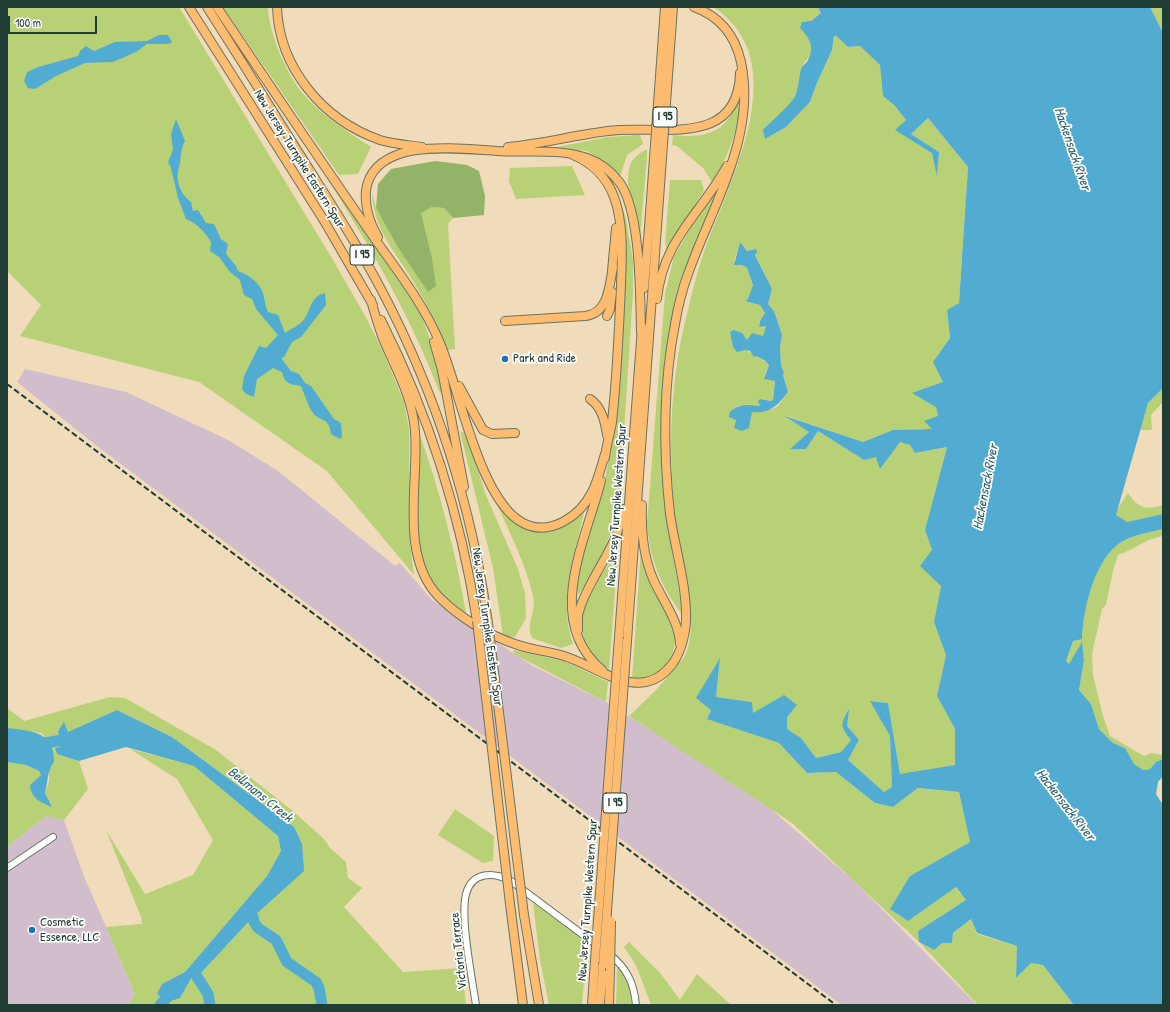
<!DOCTYPE html>
<html>
<head>
<meta charset="utf-8">
<style>
	body { margin:0 }
	#map { position:relative; width:1170px; height:1012px; overflow:hidden; background:#f0dbba; font-family:"Patrick Hand",sans-serif }
	canvas { display:block }
	.frame { position:absolute; inset:0; border:8px solid #1f3d34; pointer-events:none }
	.scale { position:absolute; left:8px; top:16px; width:89px; height:18px; box-sizing:border-box; border:2px solid #1f3d34; border-top:0; padding-left:5px; font-size:12px; line-height:14px; white-space:nowrap; color:#1f3d34; -webkit-text-stroke:3px #fff; paint-order:stroke }
</style>
</head>
<body>
<div id="map">
<canvas width="1170" height="1012"></canvas>
<div class="frame"></div>
<div class="scale">100 m</div>
</div>
<script>
const c = document.querySelector('canvas').getContext('2d');
c.lineJoin = 'round';
function fill(path, color) { c.fillStyle = color; c.fill(path, 'evenodd'); }
function strokePath(path, color, width, dash) { c.strokeStyle = color; c.lineWidth = width; c.lineCap = dash ? 'butt' : 'round'; c.setLineDash(dash || []); c.stroke(path); }
function write(font, color, halo, rows, align = 'center') {
  c.font = font + ' "Patrick Hand",sans-serif'; c.lineWidth = 3.5; c.setLineDash([]); c.textBaseline = 'middle'; c.strokeStyle = halo; c.fillStyle = color; for (const [text, x, y, turn = 0] of rows) {
    c.save(); c.translate(x, y); c.rotate((+turn || 0) * Math.PI / 180); c.textAlign = isNaN(turn) ? turn : align; if (halo) c.strokeText(text, 0, 0); c.fillText(text, 0, 0); c.restore();
  }
}
fill(new Path2D(`
	M25,369L126,392L228,440L278,471L395,566L400,563L432,600L533,666L606,702L757,797L855,882L977,1005H842L97,446L17,382Z
	M46,816L64,820L83,874L135,994L127,1005H7V847Z`), '#d1bdcc');
fill(new Path2D(`
	M7,7H179L330,255L368,321L383,352L404,402L409,429L410,544L414,575L327,471L199,382L20,336L41,305L7,271Z
	M223,7H268C268,32 288,78 305,96C324,117 348,132 371,147L358,174L339,175Z
	M713,7H818L821,13L811,21L802,22C804,31 811,39 811,48C812,57 805,60 802,67C800,71 799,88 795,96C791,106 772,120 764,129L765,139L786,127L810,102L817,83L832,50L834,36H836L848,47L860,46L880,65L883,96L895,106L906,120L896,130L933,153L937,174L939,152L911,134L928,118L968,167L959,303L947,310L950,338L933,362L943,382L936,407L938,416L932,429L893,430L863,442L787,416L809,432L791,449H806L818,431L864,460L900,442L910,444L915,453L947,447L925,530L932,550L941,586L934,622L946,655L937,696L955,729V765L900,775L888,703L871,701L890,736L892,787L884,792L848,760L859,740L842,722L851,740L841,752L816,758L801,738L787,729V717L752,713L751,702L716,697L720,659L711,710L707,718L779,743L807,773L836,772L875,803L893,807L918,788L959,792L970,842L910,876L908,921L955,887L966,900L918,931L919,942L792,823L629,716C647,699 664,683 679,663C682,660 686,655 687,651C699,616 681,564 676,527C668,459 669,385 686,318C691,297 696,275 703,255C727,185 798,62 713,7ZM740,242L747,251L756,249L755,254L772,289L768,304L774,311L782,335L780,347L781,367L784,372L783,375L788,392L777,407L764,412H752L750,419L734,428L736,420L730,412C740,403 748,404 761,406L760,399L771,401L773,400L775,381L764,377L769,365C758,354 735,349 730,332L747,340L751,336H763L766,326L759,327L760,321L765,313L760,305L745,301L748,299L753,285L747,268L734,261Z
	M1150,7H1163V33Z
	M742,98C736,132 731,153 712,182L703,168L677,146L672,145L673,135C689,137 711,137 724,124C731,117 736,106 742,98Z
	M640,135L643,144L627,155L620,177L607,165L587,151L552,148L608,137Z
	M647,149V158L639,248C635,227 625,190 629,169C631,159 638,154 647,149Z
	M311,152L402,282L422,317L433,347L443,395L439,391C407,306 359,229 311,152Z
	M572,166L585,195L516,199L509,181L510,168Z
	M670,180H701L704,190L667,251L665,242Z
	M720,187L688,268L667,358L670,537L683,615C661,588 650,559 647,524L665,294L674,256L714,189Z
	M372,193L376,208L383,219L428,292L435,286L432,258L421,213L432,207L444,208L453,218L448,224L455,349L448,350C438,327 427,305 415,284C397,254 373,229 372,193Z
	M618,193L626,219L633,260V292L621,479L616,517L603,554L579,594L576,592L581,563L606,474L616,415L621,346L617,196Z
	M1163,388V402L1151,415L1152,430H1140L1148,403Z
	M460,431L467,434L485,493L518,569L525,593L526,618L515,637L503,636L493,568Z
	M419,432C440,491 455,551 466,613C449,603 432,589 425,569C411,534 418,470 419,432Z
	M1128,493C1138,509 1147,510 1163,505V514L1127,522L1115,515L1118,508Z
	M493,495C512,514 530,540 560,527C568,524 576,518 584,513C574,556 558,600 573,644L561,648L532,638C525,625 537,610 533,596C525,561 507,528 493,495Z
	M1163,529V536C1144,539 1135,550 1118,555L1113,571L1106,605L1102,609L1092,654L1093,675L1103,716L1110,736L1144,756L1152,753L1163,755V759L1156,762L1150,769L1143,770L1134,764L1125,748L1113,743L1099,729L1091,704L1079,690L1084,660L1082,643L1069,665L1066,661L1073,641L1082,638C1083,608 1096,552 1127,539C1138,534 1151,532 1163,529Z
	M641,548L672,621C682,651 666,681 632,679Z
	M618,552L609,670C559,635 588,589 618,552Z
	M513,650L564,661L608,682L606,702L514,654Z
	M110,697L125,698L216,750L294,812L324,839L330,848L346,862L348,878L362,888L344,907L403,972L462,968L466,1005H127L135,994L106,927L142,924L141,917L106,830L145,894L193,875L213,840L177,779L130,749L194,766L278,836L281,851L267,876L185,972L162,984L180,998L192,977L200,974L253,917L294,827L172,737L117,710L67,733L64,723L58,731L60,747L55,748L57,754L79,761L88,789L64,820L46,816L7,847V762L26,765L39,771L41,775L30,785L51,807L45,793L49,781V768L54,762L51,742L41,733L7,728V708L24,721Z
	M455,809L494,836L493,861L483,863L438,835Z
	M533,903L577,934L587,943L582,1005H549L540,960Z
	M971,919L977,934L1017,946L1016,978L1031,963L1043,965L1074,1005H978L920,943L934,950L942,943H952L953,933Z
	M629,942L661,974L680,1000L697,974L731,1005H651L636,965L624,947Z
	M617,968L628,978L632,1005H616Z`), '#b8d177');
fill(new Path2D(`
	M435,161L467,165L479,171L485,196L484,215L453,218L444,208L432,207L421,213L432,258L436,286L428,292L399,249L376,208L378,184L391,169Z`), '#92b368');
fill(new Path2D(`
	M818,7H1150L1163,33V388L1148,403L1116,515L1127,522L1163,514V529C1151,532 1138,534 1127,539C1096,552 1083,608 1082,639L1073,641L1066,661L1069,664L1082,642L1084,660L1079,690L1091,704L1099,729L1113,743L1125,748L1134,764L1143,770L1150,769L1156,762L1163,759V776L1158,782L1156,794L1163,805V1005H1074L1043,965L1031,963L1016,978L1017,946L977,933L971,919L953,933L952,943H942L934,950L919,942L918,931L966,900L956,887L908,921L890,909L910,876L970,842L959,792L918,788L893,807L875,803L836,772L807,773L779,743L707,719L711,710L696,698L720,658L716,697L752,702L753,713L784,695L797,705L787,717V729L801,738L816,758L841,752L851,740C840,726 840,725 849,709L847,726L859,740L848,760L884,792L892,787L890,736L870,701L888,703L900,774L955,765V729L937,696L946,655L934,622L941,586L920,566L932,550L925,530L947,447L915,453L910,445L900,442L880,469L876,457L864,460L818,431L806,449H790L809,432L785,416L863,442L893,430L932,429L924,421L938,416L936,407L912,393L943,382L933,362L950,338L947,310L959,303L968,167L928,118L911,134L939,152L937,176L932,153L895,130L906,120L895,106L883,96L880,65L860,46L848,47L836,36H834L832,50L817,83L810,102L786,127L765,139L763,130C772,120 791,105 795,96C799,88 799,72 802,67C803,65 807,63 808,60C815,47 809,37 800,28L802,22L811,21L821,13Z
	M159,35H168L172,42L169,44H147L136,52L113,62L85,63L56,76L35,89L28,88L24,81L27,72L38,67L78,56L80,51L86,46L94,51L115,42L147,41Z
	M176,119L185,141C181,149 181,154 180,163C180,166 178,168 178,172C176,183 182,196 191,202L193,211L198,210L206,223L214,224L221,239L228,244L226,254L236,266L238,271C249,275 259,282 263,293C265,300 265,305 268,312L278,315L285,333C289,330 294,328 298,325C312,316 308,296 325,293L326,305L301,337L292,342L284,357L281,358L291,371L299,374L305,383L311,386L334,419L341,423L342,437L340,439L331,434C328,415 321,423 313,413C309,408 304,393 301,386C289,384 285,384 282,372L273,368L257,379L254,397L246,394L242,389L244,376L259,346L266,348L278,335L256,309L252,299L244,295L240,280L230,272L219,257L210,251L211,242C205,232 198,224 186,219L178,198L171,168L168,162L173,150L171,134Z
	M740,242L747,251L756,249L757,252L755,255L772,289L768,304L774,311L782,335L780,347L781,366L784,372L783,375L788,392C777,406 770,414 752,412L749,428L742,431L734,428L736,420L729,417L730,412C740,403 748,405 760,406L758,401L760,399L771,401L773,400L775,381L764,379L769,365L764,360L756,356L754,357L750,351L745,350L737,352L733,347L730,332L734,330L742,333L747,340L752,333L763,336L766,326L759,327L760,321L765,313L760,305L745,301L748,299L753,285L747,268L742,265H734Z
	M117,710L172,737L294,827L302,844L304,871L253,917L200,974L192,977L180,998L168,1002L157,994L162,984L185,972L267,876L281,851L278,836L194,766L126,747L79,761L57,754L55,748L60,747L58,731L64,722L68,732Z
	M7,728C32,731 54,731 54,762C47,770 48,782 45,793L52,807C41,802 31,799 30,785L41,775L39,771L26,765L7,762Z`), '#52abd0');
strokePath(new Path2D(`
	M7,747L51,742L73,738
	M253,917L254,922L258,928L276,940L287,962L316,982L319,988L322,1005
	M196,975L208,994L210,1005
	M160,1005L175,989`), '#52abd0', 11);
const minor = new Path2D(`
	M7,868L53,837
	M609,954C627,968 634,983 636,1005
	M476,1005C472,978 460,918 466,894C472,871 494,872 511,881L598,946`);
const highway = new Path2D(`
	M189,7L323,219L373,305
	M207,7C239,57 271,108 302,158C330,202 358,245 382,291C436,394 472,507 488,623
	M217,7C264,77 311,147 359,216C387,258 420,296 440,343C459,387 479,500 523,523C550,537 580,516 592,492C598,480 601,467 605,454
	M277,7C279,68 323,120 380,140C393,144 408,145 422,147
	M508,147C542,144 575,135 608,131C657,124 738,150 740,73
	M573,155C592,163 607,178 614,197C624,224 622,257 621,285C619,331 617,377 612,422C610,434 606,446 605,458
	M378,237C369,222 363,202 367,185C380,137 460,149 497,151C526,153 559,148 587,158C601,163 611,171 620,183C641,214 640,294 641,332
	M612,271L616,228
	M644,288L649,227
	M657,299C663,239 701,214 727,166
	M371,300C374,312 378,324 382,336C395,368 413,397 415,432C419,484 399,556 439,597C459,617 488,635 515,644C531,650 548,651 564,656C597,666 638,703 669,668C680,656 685,637 686,621C687,585 675,549 670,514C663,451 663,386 675,324C678,307 682,290 688,274C712,206 757,136 741,62C735,35 719,16 694,7
	M607,316L610,309L612,292
	M381,320C429,415 461,517 477,621
	M505,321L585,316C609,313 609,286 613,267
	M434,342L442,370L464,487
	M459,386L483,430L492,434L515,433
	M590,399C602,407 605,422 607,435
	M601,481C586,540 543,621 602,670
	M642,505C641,531 643,557 654,581C663,601 679,621 680,644
	M578,630V615L581,605C593,572 619,545 623,509
	M619,637L642,327
	M627,641L657,227
	M510,904L523,1005
	M524,915L539,1005
	M592,1005L595,960
	M600,1005L603,965
	M609,1005L610,971`);
strokePath(minor, '#687463', 8);
strokePath(highway, '#687463', 10);
strokePath(minor, '#fff', 6);
strokePath(highway, '#febc70', 8);
strokePath(new Path2D(`
	M7,384L836,1005`), '#1f3d34', 2, [6, 3]);
const highwayBridge = new Path2D(`
	M649,227L665,7
	M657,227L673,7
	M477,621L510,904
	M488,623L524,915
	M595,960L619,637
	M603,965L627,641
	M610,971L611,921`);
strokePath(highwayBridge, '#687463', 10, []);
strokePath(highwayBridge, '#febc70', 8);
for (const [x, y, r, color] of [
	[505,359,4,"#1f6fb2"],
	[32,930,4,"#1f6fb2"]
]) { const dot = new Path2D(); dot.arc(x, y, r, 0, 2 * Math.PI); c.fillStyle = color; c.fill(dot); strokePath(dot, '#fff', 1.5); }
for (const [x, y, w] of [
	[665,117,24],
	[362,255,24],
	[615,803,24]
]) { const box = new Path2D(); box.roundRect(x - w / 2, y - 10, w, 20, 3); c.fillStyle = '#fff'; c.fill(box); strokePath(box, '#1f3d34', 1); }
write('bold 12px', '#1f3d34', null, [
	["I 95",665,117],
	["I 95",362,255],
	["I 95",615,803]
]);
write('13px', '#1f3d34', '#fff', [
	["New Jersey Turnpike Eastern Spur",299,159,58],
	["New Jersey Turnpike Western Spur",617,505,-86],
	["New Jersey Turnpike Eastern Spur",487,627,82],
	["New Jersey Turnpike Western Spur",588,900,-86],
	["Victoria Terrace",459,951,-96]
]);
write('13px', '#1f3d34', '#fff', [
	["Park and Ride",513,359],
	["Cosmetic",40,923],
	["Essence, LLC",40,938]
], 'left');
write('italic 14px', '#31646b', '#fff', [
	["Hackensack River",1072,149,71],
	["Hackensack River",986,487,-79],
	["Bellmans Creek",260,795,39],
	["Hackensack River",1065,805,52]
]);
</script>
</body>
</html>
